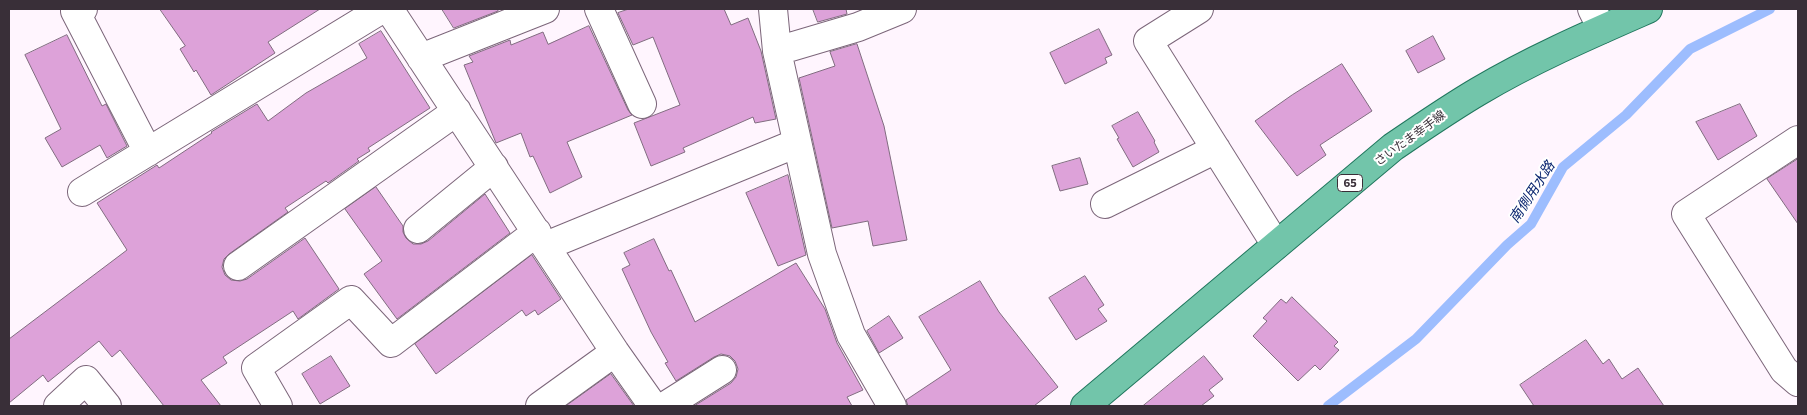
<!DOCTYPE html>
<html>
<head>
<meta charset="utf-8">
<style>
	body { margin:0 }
	#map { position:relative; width:1807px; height:415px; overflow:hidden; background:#fff5fe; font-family:Commissioner,sans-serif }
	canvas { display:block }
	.frame { position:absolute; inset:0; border:10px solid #392f38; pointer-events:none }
</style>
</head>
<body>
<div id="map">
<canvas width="1807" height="415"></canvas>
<div class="frame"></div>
</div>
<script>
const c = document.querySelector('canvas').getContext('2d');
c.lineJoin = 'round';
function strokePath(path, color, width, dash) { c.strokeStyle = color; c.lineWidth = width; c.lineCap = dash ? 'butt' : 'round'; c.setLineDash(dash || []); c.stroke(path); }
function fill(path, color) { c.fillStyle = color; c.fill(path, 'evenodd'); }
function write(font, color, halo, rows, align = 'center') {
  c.font = font + ' Commissioner,"Noto Sans JP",sans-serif'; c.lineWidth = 4; c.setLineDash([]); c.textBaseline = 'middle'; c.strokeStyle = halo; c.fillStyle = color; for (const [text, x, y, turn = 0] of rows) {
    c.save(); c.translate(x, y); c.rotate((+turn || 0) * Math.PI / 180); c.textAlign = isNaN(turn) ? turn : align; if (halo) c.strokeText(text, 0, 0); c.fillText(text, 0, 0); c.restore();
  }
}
strokePath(new Path2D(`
	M1328,406L1416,339L1507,245L1531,224L1563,167L1626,115L1690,49L1770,9`), '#9dbdfe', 10);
const building = new Path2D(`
	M160,9H320L268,42L275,53L211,95L196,70L194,72L180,49L185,46Z
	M442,9H498V11L454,28Z
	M629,9H724L731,25L748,18L761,51L776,119L755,123L753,117L683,148L685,152L651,166L634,123L680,105L653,37L633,45L618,13Z
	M813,9H846L847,14L818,22Z
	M589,26L628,110L632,115L567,142L582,177L550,193L533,156L530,157L521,133L496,143L464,65L473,62L469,56L510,40L511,45L543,32L548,44Z
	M1099,29L1112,55L1105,58L1107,63L1065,84L1050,53Z
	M381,31L430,108L368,148L370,151L357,159L359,161L328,183L326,181L285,208L288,212L229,254L224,259L222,267L225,275L231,280L240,281L247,279L305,238L339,289L298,319L293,311L223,357L227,363L201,380L221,406H164L120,350L112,357L99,341L48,382L43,375L9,403V339L127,250L97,203L157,165L159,168L212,133L211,132L257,104L268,121L306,93L367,58L359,44Z
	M67,35L102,106L106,104L127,146L107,158L100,145L62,167L45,138L61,129L25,55Z
	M1433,36L1445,59L1418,73L1406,51Z
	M857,44L884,126L907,240L873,246L868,221L832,228L799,78L835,66L830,52Z
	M1342,64L1372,111L1320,145L1326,155L1297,176L1255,121L1292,95Z
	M1740,104L1757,136L1718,160L1696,122Z
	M1138,112L1155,141L1154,142L1159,152L1133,167L1117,139L1119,138L1112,126Z
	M1080,158L1088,184L1060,191L1052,166Z
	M1798,159V224L1767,179Z
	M788,175L806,255L778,266L746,193Z
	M376,187L403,226V232L406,238L413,244H421L428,241L485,194L510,233L397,319L364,274L382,261L345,209Z
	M654,239L669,271L671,270L695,322L796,263L825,309L837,343L863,390L847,397L852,406H694L731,383L736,377L738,369L735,361L730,356L721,354L714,357L676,381L665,363L668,362L651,332L622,269L630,265L624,253Z
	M532,255L561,299L538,315L535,310L526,316L522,310L436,374L415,344Z
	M1085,276L1104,305L1098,309L1107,321L1076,340L1049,298Z
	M980,281L999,312L1058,387L1034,406H908L906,400L951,370L919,317Z
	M1292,297L1338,342L1334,346L1339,350L1320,370L1315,365L1298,381L1253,336L1267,321L1263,318L1281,299L1286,303Z
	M889,316L903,338L879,353L867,331Z
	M1586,340L1603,364L1609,359L1622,379L1638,368L1664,406H1534L1520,385Z
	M331,356L350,386L320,404L302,374Z
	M1204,356L1223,379L1209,390L1214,396L1201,406H1143Z
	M611,374L634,406H566Z`);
fill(building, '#dda2d9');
strokePath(building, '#816c80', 1);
const minor = new Path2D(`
	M83,9L75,11L148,152
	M389,9L615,352L653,406
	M599,9L642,104
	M773,9L777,51L822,254L851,335L892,406
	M1199,9L1148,41L1276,245
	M1592,9L1602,29
	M777,51L858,27L902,9
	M421,58L545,9
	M1798,140L1686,214L1784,370L1798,382
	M82,192L382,9
	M1105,204L1216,149
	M418,229L494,167
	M546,246L797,143
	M238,266L457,111
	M58,406L86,380L107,406
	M278,406L256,368L351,300L391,343L537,232
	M540,406L615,352
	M665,406L722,370`);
const major = new Path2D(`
	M1085,406L1393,147C1421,128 1450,108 1479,91C1533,59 1591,34 1648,9`);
strokePath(minor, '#7c667a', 30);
strokePath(major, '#21775e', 30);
strokePath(minor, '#fff', 28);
strokePath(major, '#72c5aa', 28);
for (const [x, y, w] of [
	[1350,183,25]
]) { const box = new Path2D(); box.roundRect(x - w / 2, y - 8.5, w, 17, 4); c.fillStyle = '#fff'; c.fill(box); strokePath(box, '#392f38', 1); }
write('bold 11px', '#392f38', null, [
	["65",1350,183]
]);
write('12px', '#392f38', '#fff', [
	["さいたま幸手線",1410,138,-36]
]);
write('italic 14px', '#0e2972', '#fff', [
	["南側用水路",1532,192,-57]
]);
</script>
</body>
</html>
